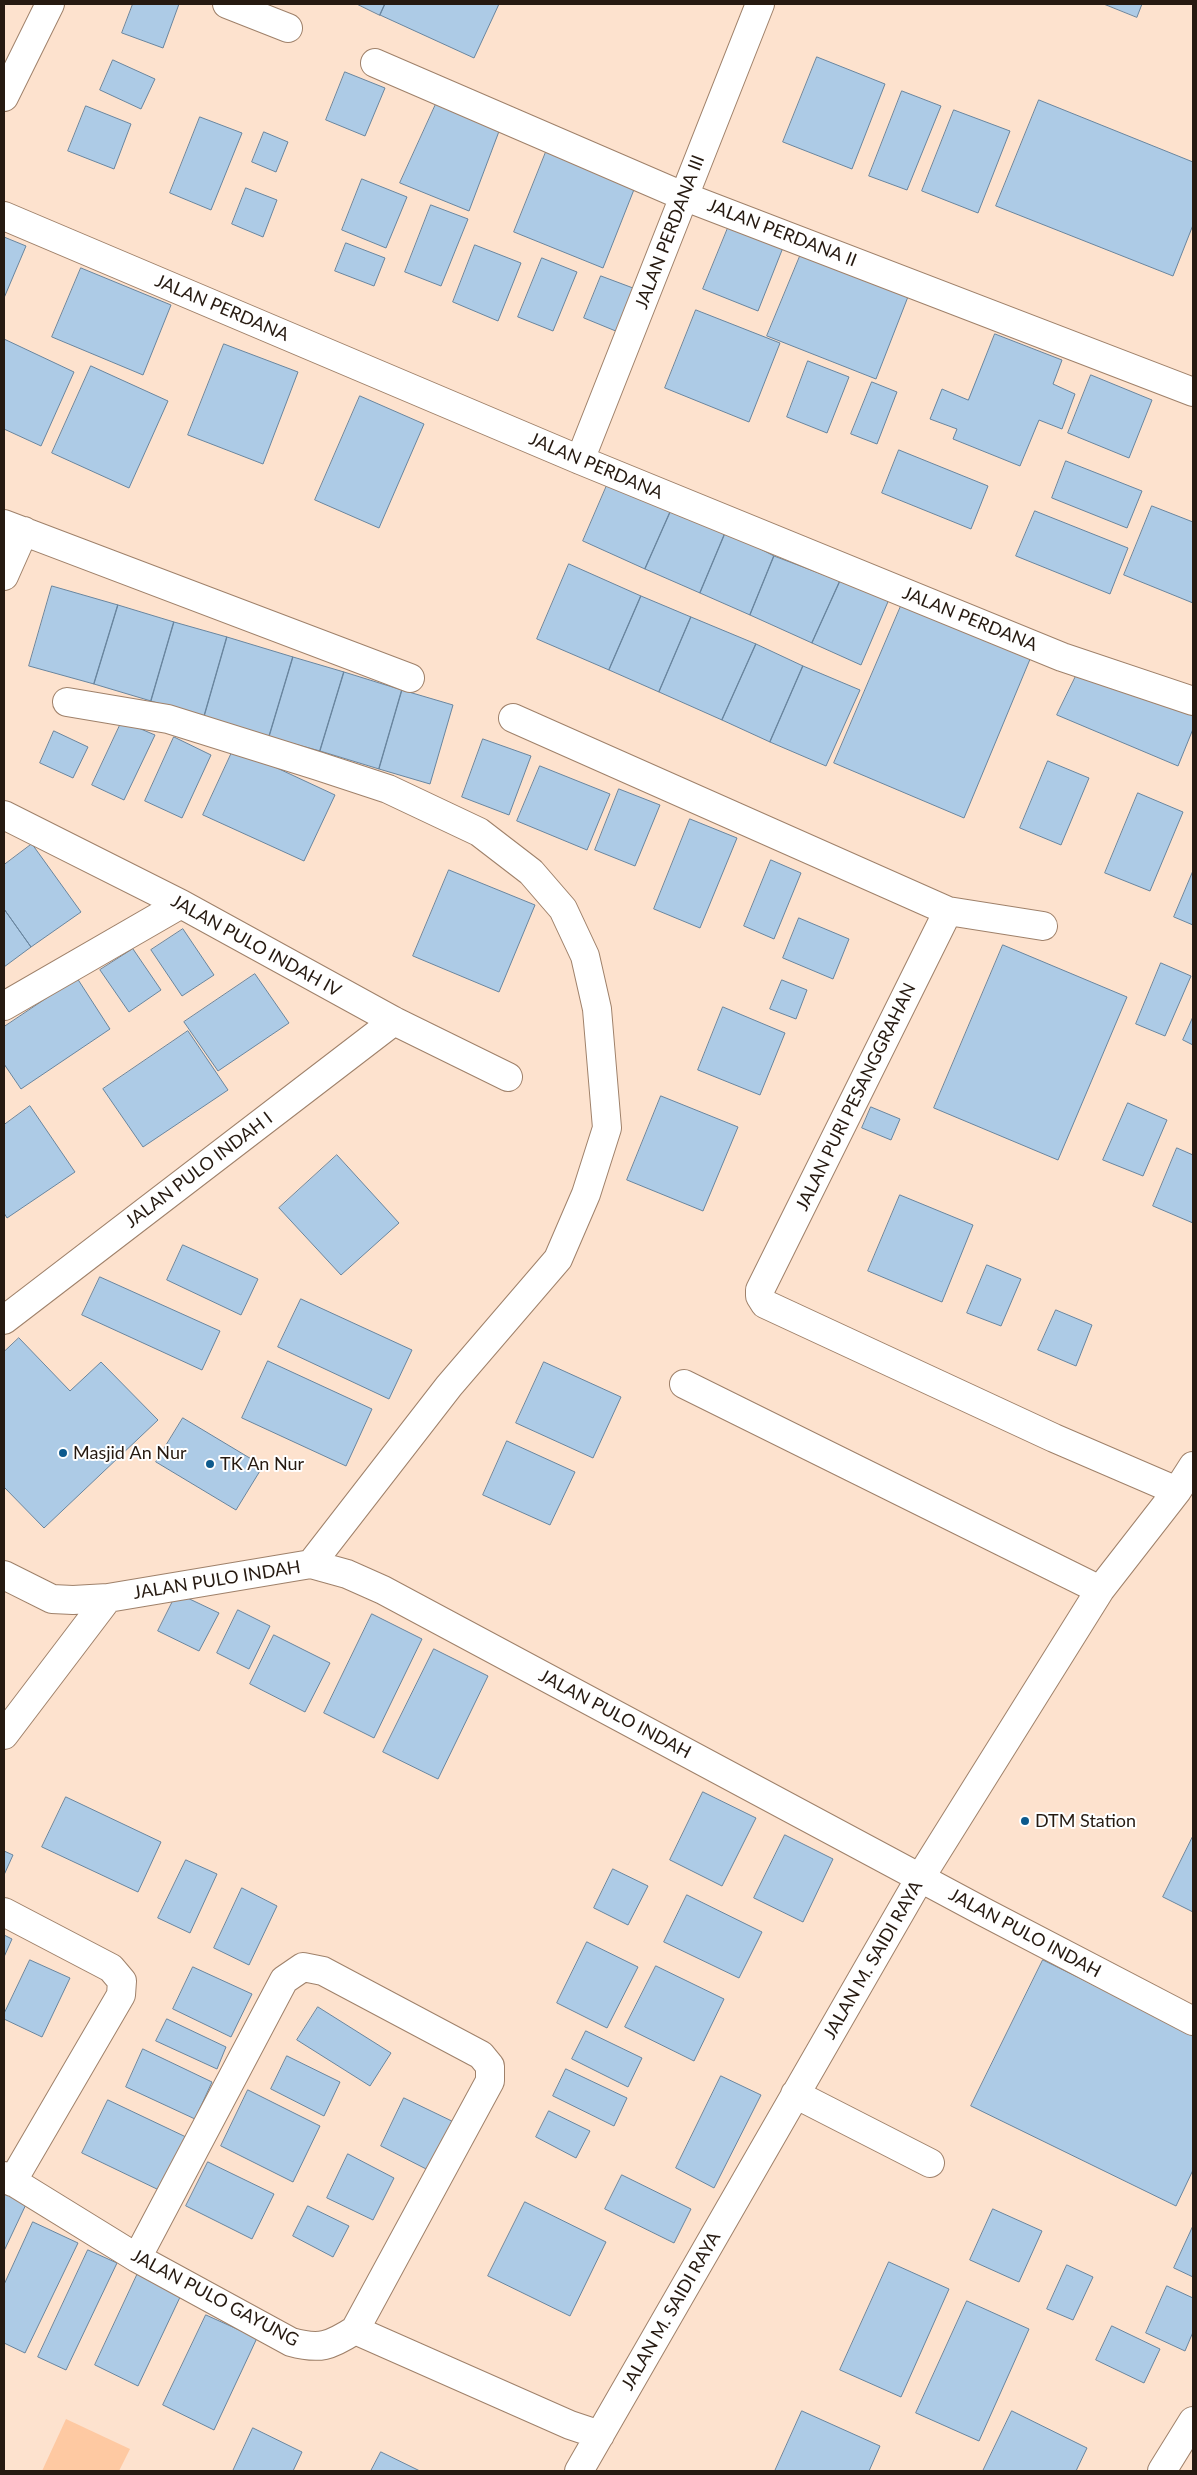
<!DOCTYPE html>
<html>
<head>
<meta charset="utf-8">
<style>
	body { margin:0 }
	#map { position:relative; width:1197px; height:2475px; overflow:hidden; background:#fde2ce; font-family:Lato,sans-serif }
	canvas { display:block }
	.frame { position:absolute; inset:0; border:5px solid #261a11; pointer-events:none }
</style>
</head>
<body>
<div id="map">
<canvas width="1197" height="2475"></canvas>
<div class="frame"></div>
</div>
<script>
const c = document.querySelector('canvas').getContext('2d');
c.lineJoin = 'round';
function fill(path, color) { c.fillStyle = color; c.fill(path, 'evenodd'); }
function strokePath(path, color, width, dash) { c.strokeStyle = color; c.lineWidth = width; c.lineCap = dash ? 'butt' : 'round'; c.setLineDash(dash || []); c.stroke(path); }
function write(font, color, halo, rows, align = 'center') {
  c.font = font + ' Lato,sans-serif'; c.lineWidth = 4; c.setLineDash([]); c.textBaseline = 'middle'; c.strokeStyle = halo; c.fillStyle = color; for (const [text, x, y, turn = 0] of rows) {
    c.save(); c.translate(x, y); c.rotate((+turn || 0) * Math.PI / 180); c.textAlign = isNaN(turn) ? turn : align; if (halo) c.strokeText(text, 0, 0); c.fillText(text, 0, 0); c.restore();
  }
}
fill(new Path2D(`
	M66,2419L130,2449L119,2471H42Z`), '#fec9a2');
const building = new Path2D(`
	M133,4H179L163,48L122,33Z
	M357,4H385L380,15Z
	M385,4H499L474,58L380,15Z
	M1104,4H1142L1137,17Z
	M817,57L885,84L852,169L783,142Z
	M113,60L155,79L141,109L100,90Z
	M345,72L385,88L365,136L326,120Z
	M902,91L941,106L907,190L869,176Z
	M1039,100L1193,162V225L1173,276L996,206Z
	M436,104L501,126L469,211L400,183Z
	M86,106L131,124L114,169L68,151Z
	M954,110L1010,131L978,213L922,191Z
	M200,117L242,133L211,210L170,193Z
	M264,132L288,142L276,172L252,162Z
	M546,152L635,187L603,268L514,232Z
	M362,179L407,197L386,248L342,230Z
	M246,188L277,200L263,237L232,224Z
	M431,205L468,219L441,286L405,272Z
	M730,223L784,245L758,311L703,289Z
	M4,237L26,246L4,298Z
	M346,243L385,258L374,286L335,271Z
	M475,245L521,263L498,321L453,302Z
	M803,249L911,289L876,379L767,336Z
	M542,258L577,272L553,331L518,317Z
	M81,268L171,305L143,375L52,337Z
	M601,276L641,291L623,334L584,318Z
	M696,310L780,343L749,422L665,388Z
	M995,334L1062,360L1053,384L1075,394L1062,429L1039,420L1020,466L953,439L957,429L930,419L942,389L968,400Z
	M4,339L74,372L41,446L4,429Z
	M224,344L298,372L263,464L188,435Z
	M808,361L849,377L827,433L787,417Z
	M91,366L168,401L129,488L52,453Z
	M1091,375L1152,400L1129,458L1068,433Z
	M872,382L897,392L877,444L851,434Z
	M360,396L424,424L379,528L315,500Z
	M899,450L988,486L971,529L882,493Z
	M1066,461L1142,491L1127,528L1052,498Z
	M608,483L672,508L645,569L583,541Z
	M1152,506L1193,522V603L1124,575Z
	M672,508L726,531L700,593L645,569Z
	M1035,511L1128,548L1110,594L1016,556Z
	M726,531L774,556L750,615L700,593Z
	M774,556L840,581L812,643L750,615Z
	M569,564L641,596L609,670L537,639Z
	M840,581L890,597L861,665L812,643Z
	M52,586L118,605L94,684L29,666Z
	M641,596L691,617L659,692L609,670Z
	M904,599L1033,652L964,818L834,763Z
	M118,605L174,622L151,701L94,684Z
	M691,617L756,644L722,720L659,692Z
	M174,622L227,637L204,717L151,701Z
	M227,637L293,657L269,737L204,717Z
	M756,644L803,666L770,742L722,720Z
	M293,657L344,672L320,751L269,737Z
	M803,666L860,690L826,766L770,742Z
	M344,672L402,690L379,769L320,751Z
	M1076,676L1193,713V729L1178,766L1057,715Z
	M402,690L453,705L430,784L379,769Z
	M122,721L155,735L124,800L92,785Z
	M54,731L88,747L73,778L40,763Z
	M174,737L211,755L182,818L145,801Z
	M483,739L531,756L509,815L462,797Z
	M234,748L335,795L304,861L203,815Z
	M1048,761L1089,778L1061,845L1020,828Z
	M540,766L610,794L587,850L517,821Z
	M619,789L660,805L635,866L595,850Z
	M1138,793L1183,812L1150,891L1105,873Z
	M690,819L737,838L700,928L654,909Z
	M32,844L81,912L31,947L4,909V865Z
	M771,860L801,873L774,939L744,926Z
	M449,870L535,905L499,992L413,956Z
	M1193,871V925L1174,917Z
	M4,909L31,947L4,967Z
	M799,918L849,939L833,979L783,958Z
	M183,929L214,975L182,996L151,950Z
	M1003,945L1127,997L1058,1160L934,1108Z
	M133,949L161,990L129,1012L100,970Z
	M1161,963L1191,976L1165,1036L1136,1024Z
	M255,974L289,1023L218,1071L184,1022Z
	M77,978L110,1029L21,1089L4,1064V1027Z
	M782,980L807,990L796,1019L770,1009Z
	M723,1007L785,1033L760,1095L698,1070Z
	M1193,1017V1045L1183,1040Z
	M188,1031L228,1090L143,1147L103,1089Z
	M661,1096L738,1127L703,1211L627,1180Z
	M1128,1103L1167,1120L1143,1176L1103,1160Z
	M30,1106L75,1172L7,1218L4,1213V1125Z
	M871,1107L900,1119L891,1140L862,1128Z
	M1177,1148L1193,1155V1223L1153,1206Z
	M337,1155L399,1223L341,1275L279,1208Z
	M900,1195L973,1225L942,1302L868,1271Z
	M183,1245L258,1279L241,1315L167,1280Z
	M987,1265L1021,1279L1001,1326L967,1313Z
	M100,1277L220,1331L202,1370L82,1315Z
	M301,1299L412,1350L389,1399L278,1347Z
	M1056,1310L1092,1325L1076,1366L1038,1350Z
	M19,1338L70,1391L101,1362L158,1420L44,1528L4,1487V1352Z
	M268,1361L372,1409L346,1466L242,1418Z
	M544,1362L621,1397L593,1458L516,1423Z
	M183,1418L263,1466L236,1510L156,1462Z
	M507,1441L575,1472L550,1525L483,1495Z
	M177,1593L219,1613L199,1651L158,1631Z
	M238,1610L270,1626L249,1669L217,1653Z
	M372,1614L422,1639L374,1738L324,1713Z
	M274,1635L330,1663L305,1712L250,1684Z
	M434,1649L488,1676L438,1779L383,1752Z
	M703,1792L756,1818L722,1886L670,1860Z
	M66,1797L161,1842L138,1892L42,1847Z
	M785,1835L833,1859L803,1922L754,1898Z
	M1193,1836V1912L1163,1897Z
	M4,1851L13,1855L4,1875Z
	M186,1860L217,1874L190,1933L158,1918Z
	M613,1869L648,1886L628,1925L594,1908Z
	M242,1888L277,1906L249,1965L214,1948Z
	M687,1895L762,1932L739,1978L664,1942Z
	M4,1935L12,1939L4,1957Z
	M587,1942L638,1967L607,2028L557,2003Z
	M30,1960L70,1978L42,2037L4,2019V2014Z
	M1043,1960L1193,2034V2170L1176,2206L971,2106Z
	M656,1966L724,1999L694,2061L625,2027Z
	M193,1967L252,1994L231,2037L173,2009Z
	M318,2007L391,2053L370,2086L297,2040Z
	M167,2019L226,2047L217,2069L156,2041Z
	M586,2031L642,2058L628,2087L572,2059Z
	M143,2049L212,2082L195,2119L126,2087Z
	M287,2056L340,2082L324,2116L271,2089Z
	M566,2069L627,2098L614,2126L553,2096Z
	M721,2076L761,2095L714,2188L676,2168Z
	M248,2090L320,2126L293,2182L221,2146Z
	M404,2098L458,2124L434,2173L381,2146Z
	M108,2100L186,2137L161,2191L82,2153Z
	M549,2111L590,2131L576,2158L536,2137Z
	M348,2154L394,2178L373,2220L327,2198Z
	M208,2162L274,2194L252,2239L186,2206Z
	M622,2175L691,2209L674,2243L605,2209Z
	M4,2186L29,2198L4,2251Z
	M525,2202L606,2242L570,2316L488,2276Z
	M308,2206L349,2226L333,2257L293,2236Z
	M993,2209L1042,2231L1019,2282L970,2260Z
	M33,2222L78,2243L25,2353L4,2343V2285Z
	M1193,2226V2277L1174,2268Z
	M88,2250L117,2263L66,2370L38,2357Z
	M889,2262L949,2289L901,2397L840,2370Z
	M1067,2265L1093,2277L1073,2320L1047,2309Z
	M138,2273L182,2293L138,2386L95,2365Z
	M1167,2286L1193,2298V2332L1185,2351L1146,2333Z
	M967,2301L1029,2329L979,2441L916,2413Z
	M206,2315L257,2338L214,2430L163,2405Z
	M1112,2326L1160,2349L1144,2383L1096,2360Z
	M802,2411L880,2446L869,2471H775Z
	M1012,2411L1087,2448L1076,2471H983Z
	M253,2428L302,2452L293,2471H233Z
	M381,2452L420,2471H371Z`);
fill(building, '#adcbe6');
strokePath(building, '#69859e', 1);
const minor = new Path2D(`
	M227,4L288,28
	M375,63L683,196L1193,392
	M4,97L50,4
	M4,216L580,460L1062,657L1193,701
	M580,460L760,4
	M4,524L410,678
	M4,576L24,531
	M67,702L168,719L318,766L388,789L479,832L531,872L563,909L585,956L597,1009L607,1128L586,1194L558,1259L449,1386L311,1564
	M513,718L948,911L760,1290V1296L765,1304L1054,1438L1177,1491
	M4,815L181,904L394,1021L508,1077
	M948,911L1043,926
	M4,1006L181,904
	M4,1320L394,1021
	M684,1384L1100,1590
	M4,1575L52,1599L73,1600L108,1598L311,1564L347,1574L383,1590L982,1911L1193,2021
	M4,1735L108,1598
	M4,1912L111,1968L122,1981L121,1995L12,2182
	M795,2094L930,2163
	M4,2176L137,2258L291,2342C320,2350 330,2346 355,2330L570,2425L600,2435
	M137,2258L284,1980L303,1967L323,1971L481,2055L490,2066V2081L355,2330
	M579,2471L920,1878L1100,1590L1177,1491L1193,1466
	M1162,2471L1193,2421`);
strokePath(minor, '#9f816a', 30);
strokePath(minor, '#fff', 28);
for (const [x, y, r, color] of [
	[63,1453,5,"#0d5a8d"],
	[210,1464,5,"#0d5a8d"],
	[1025,1821,5,"#0d5a8d"]
]) { const dot = new Path2D(); dot.arc(x, y, r, 0, 2 * Math.PI); c.fillStyle = color; c.fill(dot); strokePath(dot, '#fff', 2); }
write('18px', '#261a11', '#fff', [
	["JALAN PERDANA III",670,232,-69],
	["JALAN PERDANA II",782,233,21],
	["JALAN PERDANA",222,308,23],
	["JALAN PERDANA",596,466,23],
	["JALAN PERDANA",970,619,22],
	["JALAN PULO INDAH IV",256,946,29],
	["JALAN PURI PESANGGRAHAN",856,1097,-64],
	["JALAN PULO INDAH I",199,1170,-37],
	["JALAN PULO INDAH",217,1580,-9],
	["JALAN PULO INDAH",615,1714,28],
	["JALAN PULO INDAH",1025,1933,28],
	["JALAN M. SAIDI RAYA",873,1960,-60],
	["JALAN PULO GAYUNG",215,2298,28],
	["JALAN M. SAIDI RAYA",671,2311,-60]
]);
write('18px', '#261a11', '#fff', [
	["Masjid An Nur",73,1453],
	["TK An Nur",220,1464],
	["DTM Station",1035,1821]
], 'left');
</script>
</body>
</html>
